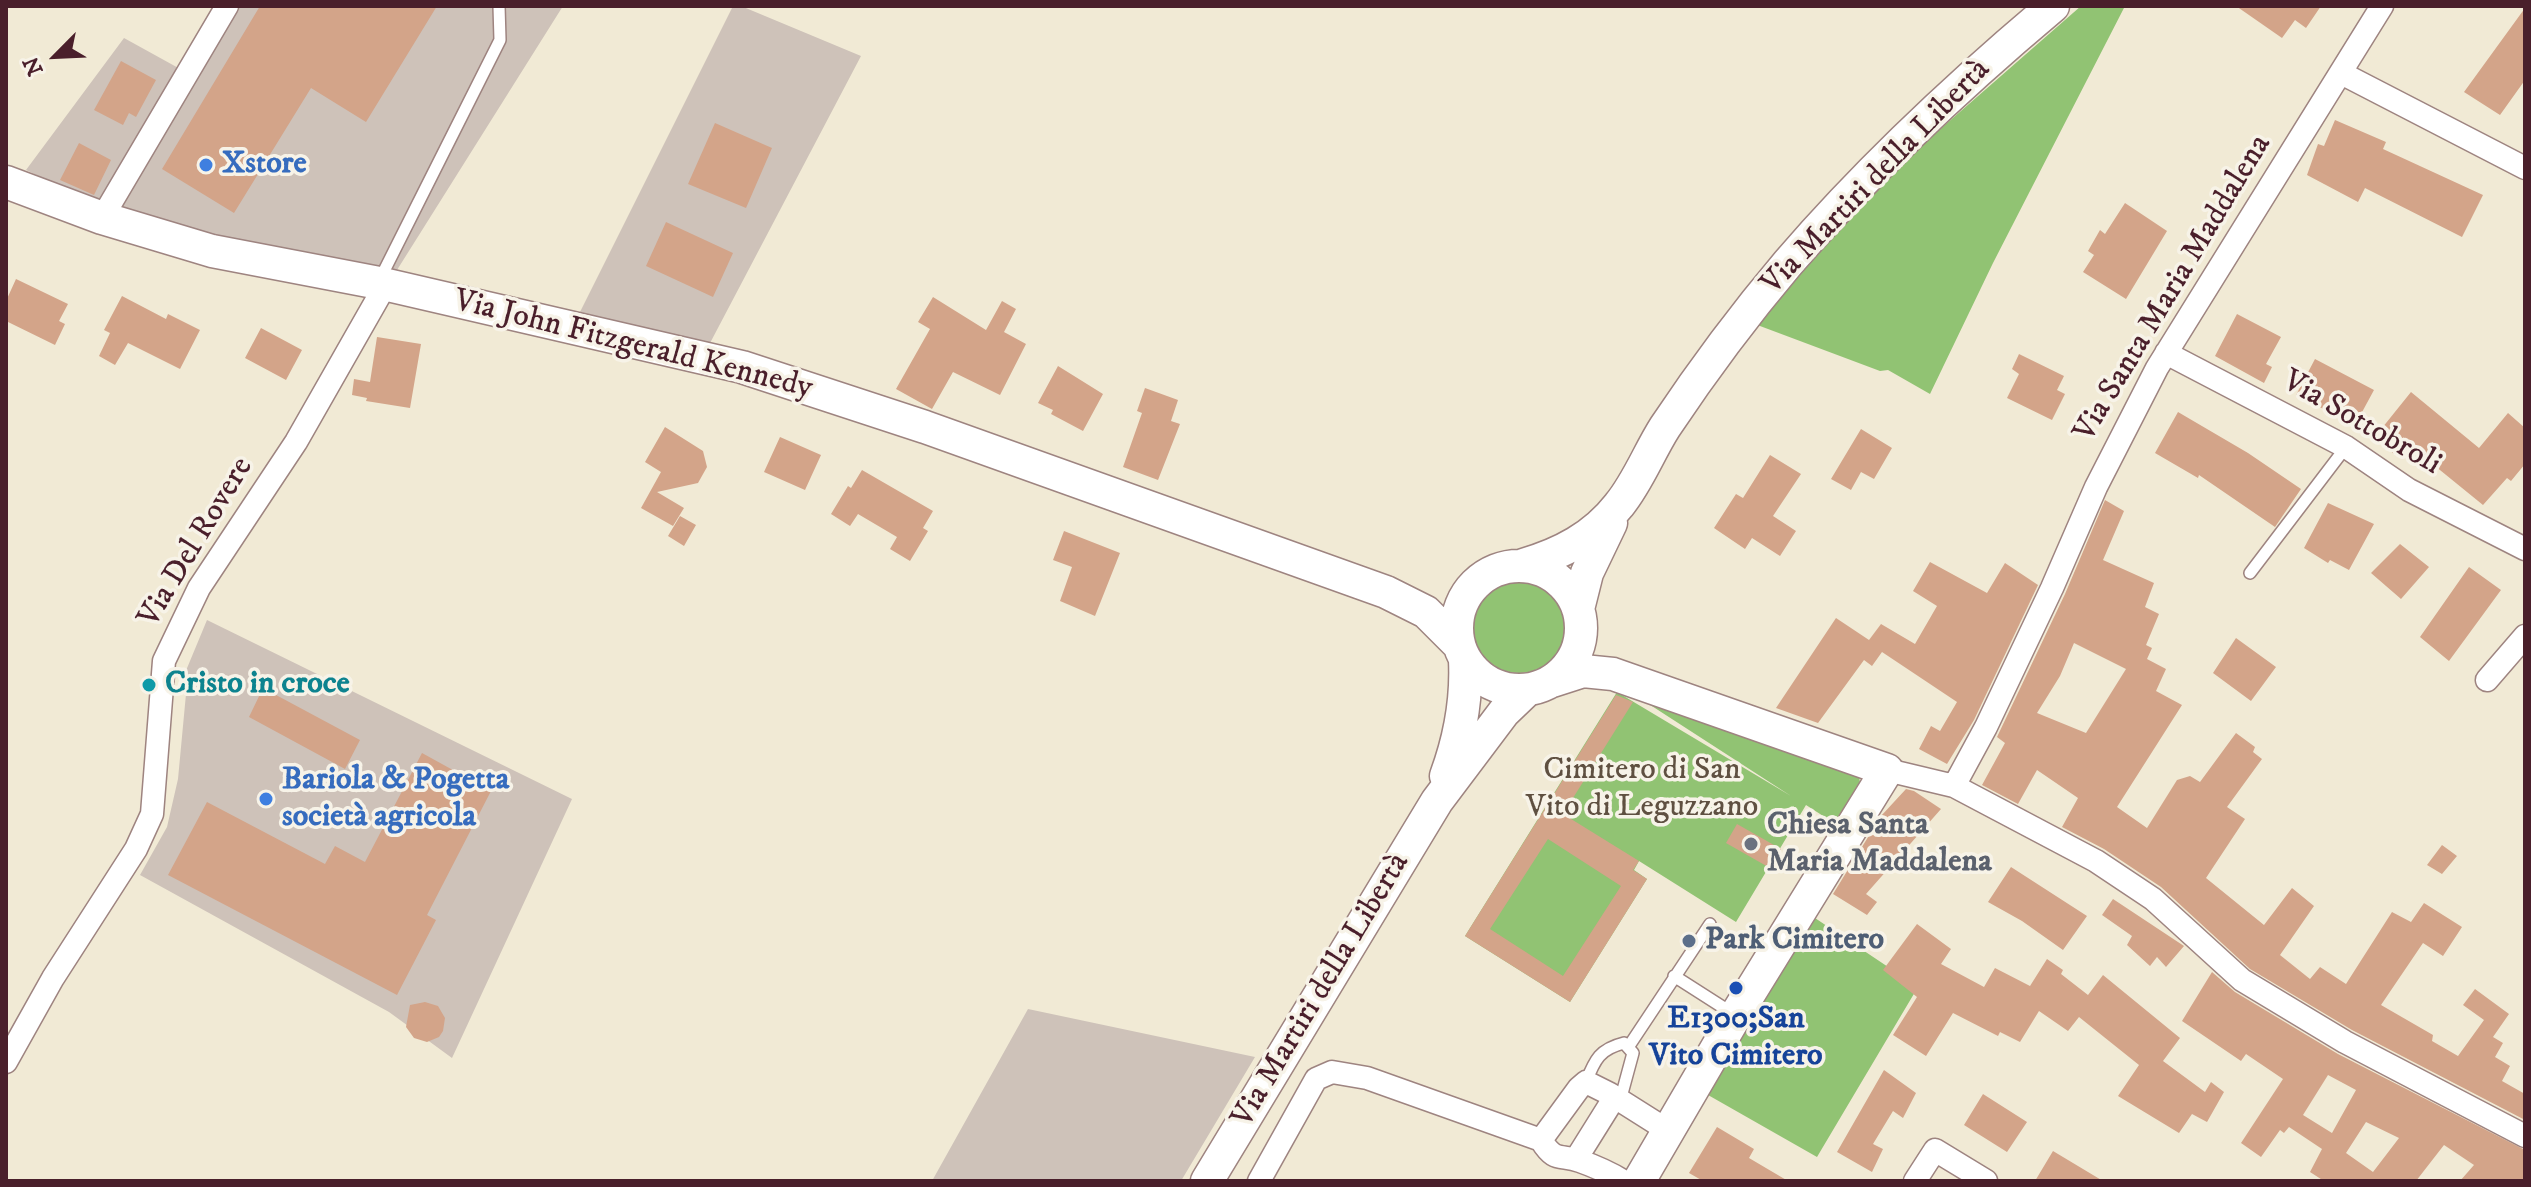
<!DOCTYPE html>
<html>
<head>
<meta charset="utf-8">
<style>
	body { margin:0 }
	#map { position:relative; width:2531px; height:1187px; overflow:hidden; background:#f1ead5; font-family:"IM FELL DW Pica",serif }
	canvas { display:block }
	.frame { position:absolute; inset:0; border:8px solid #4a1f2b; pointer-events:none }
	.north { position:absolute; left:16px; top:16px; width:80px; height:80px; -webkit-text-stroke:6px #f7f3e8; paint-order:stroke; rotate:246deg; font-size:22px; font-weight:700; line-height:32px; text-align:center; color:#4a1f2b }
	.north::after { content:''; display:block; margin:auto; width:28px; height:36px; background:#4a1f2b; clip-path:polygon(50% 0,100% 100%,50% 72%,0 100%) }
</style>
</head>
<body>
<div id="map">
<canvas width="2531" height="1187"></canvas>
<div class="frame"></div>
<div class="north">N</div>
</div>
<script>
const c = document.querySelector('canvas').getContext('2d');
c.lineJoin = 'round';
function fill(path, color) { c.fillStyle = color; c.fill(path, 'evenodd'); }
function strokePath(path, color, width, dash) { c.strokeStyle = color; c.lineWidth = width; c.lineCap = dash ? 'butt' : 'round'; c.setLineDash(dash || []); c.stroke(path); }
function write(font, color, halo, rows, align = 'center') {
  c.font = font + ' "IM FELL DW Pica",serif'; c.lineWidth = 7; c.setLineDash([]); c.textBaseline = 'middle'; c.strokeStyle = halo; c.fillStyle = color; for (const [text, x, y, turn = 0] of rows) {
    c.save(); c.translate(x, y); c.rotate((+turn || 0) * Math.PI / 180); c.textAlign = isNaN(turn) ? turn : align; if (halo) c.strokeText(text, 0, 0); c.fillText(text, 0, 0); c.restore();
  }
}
fill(new Path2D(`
	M225,6H563L397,270L205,239L70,191L26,170L124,38L182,70Z
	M733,6H741L861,56L709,345L580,312Z
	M207,620L572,799L452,1058L389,1012L140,875L167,827L178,779L186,694L185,673Z
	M1028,1009L1255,1057L1181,1181H932Z`), '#cec2b9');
fill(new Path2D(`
	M2081,6H2125L1993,263L1930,394L1888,370L1880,371L1752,323L1850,208Z
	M1473 627a46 46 0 1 1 92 0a46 46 0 1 1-92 0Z
	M1624,688L1858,770L1862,795L1842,828L1806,805L1736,922L1639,861L1634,870L1647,879L1570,1002L1465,936L1617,692L1791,796Z
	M1809,914L1918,987L1817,1157L1701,1091Z`), '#91c373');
fill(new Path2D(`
	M260,6H437L366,122L311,88L234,213L162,169Z
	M2236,6H2321L2306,28L2295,20L2282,38Z
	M2525,8V80L2500,115L2464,92Z
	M121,61L156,80L136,117L129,113L123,125L94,110Z
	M2335,120L2386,142L2383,149L2483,195L2462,237L2365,188L2358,202L2307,175L2318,144L2324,146Z
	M715,123L772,148L746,208L688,184Z
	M79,143L111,160L94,195L60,180Z
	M2125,203L2167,231L2126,299L2083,272L2094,255L2088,251L2100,230L2105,234Z
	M666,222L733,253L713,297L646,266Z
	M16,279L68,304L59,321L65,324L55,345L6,321V301Z
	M122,296L166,319L168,314L200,330L180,369L128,343L115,365L99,356L110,333L104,330Z
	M933,297L986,330L1002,301L1016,309L1004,332L1026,344L1000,395L953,372L932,409L896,389L930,329L918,322Z
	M2237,314L2281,337L2266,364L2272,367L2264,383L2215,356Z
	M261,328L302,350L286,380L245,358Z
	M377,337L421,344L410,408L366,401L367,398L352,395L354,379L370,382Z
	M2019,354L2064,376L2057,390L2065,394L2052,420L2007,398L2019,374L2012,369Z
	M2315,359L2374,390L2361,414L2355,410L2351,416L2346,414L2343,419L2296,395Z
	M1058,366L1103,394L1083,431L1051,414L1053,410L1038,403Z
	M1145,388L1178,400L1171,421L1180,424L1158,480L1123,467L1142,413L1137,411Z
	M2411,392L2479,448L2508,413L2525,428V464L2511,481L2507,478L2483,505L2419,453L2415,458L2401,446L2394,454L2374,438Z
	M2178,412L2248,453L2301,489L2275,527L2199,475L2198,478L2155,453Z
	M665,427L703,451L707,467L698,483L657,492L684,508L673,526L641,508L661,472L645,462Z
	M1861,429L1892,448L1874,479L1861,472L1851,490L1831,479Z
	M780,437L821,455L805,490L764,472Z
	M1770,455L1801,474L1773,516L1796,531L1780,556L1752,538L1745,549L1714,528L1736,494L1743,498Z
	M862,470L933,511L923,528L928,531L910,561L890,549L897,537L858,514L850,526L831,514L848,486L851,488Z
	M2105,500L2124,511L2103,560L2154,583L2145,607L2159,614L2146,645L2152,648L2147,659L2166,669L2156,691L2182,705L2117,807L2147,828L2177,780L2190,776L2200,782L2236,733L2255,747L2253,752L2262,759L2227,807L2245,819L2206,878L2264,925L2292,888L2314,906L2280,955L2310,979L2320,967L2346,984L2392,912L2411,922L2424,903L2462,927L2443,956L2423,943L2381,1005L2433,1035L2432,1041L2458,1056L2484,1020L2463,1005L2475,989L2509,1014L2493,1037L2503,1043L2495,1057L2510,1066L2502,1081L2525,1094V1120L2352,1030L2250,969L2161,887L2104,849L2062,827L2078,798L2037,770L2018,804L1982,785L2005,743L1997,737L2065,594ZM2074,643L2126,669L2086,733L2037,713L2060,676Z
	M2328,503L2374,524L2349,570L2330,560L2328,563L2304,548Z
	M680,516L696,525L684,546L668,536Z
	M1064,531L1120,553L1095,616L1060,601L1072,567L1053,560Z
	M2400,544L2429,567L2401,599L2371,573Z
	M1930,562L1987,593L2005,563L2038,585L1974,720L1947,764L1919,749L1931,726L1940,731L1957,702L1882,652L1872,666L1864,660L1818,723L1776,708L1836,618L1869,640L1881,624L1915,644L1937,606L1913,591Z
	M2469,567L2501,590L2449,661L2420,637Z
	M2236,638L2276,667L2251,701L2213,673Z
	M263,688L360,740L345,769L249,717Z
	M1616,695L1633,702L1563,814L1639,861L1633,870L1647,879L1570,1002L1465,936ZM1548,839L1621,886L1563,976L1490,929Z
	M422,753L491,791L427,915L436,920L397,995L168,875L207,802L325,864L335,846L365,862Z
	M1906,789L1914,791L1941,809L1866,894L1877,902L1867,915L1833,894L1881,816Z
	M1737,824L1781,849L1770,868L1726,843Z
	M2442,845L2457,856L2442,874L2427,865Z
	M2011,867L2087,916L2063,950L2022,921L1988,902Z
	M2113,899L2184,946L2166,967L2157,957L2150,966L2127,945L2132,936L2102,915Z
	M1917,924L1951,949L1941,964L1984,987L1995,968L2030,986L2047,959L2063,970L2061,974L2088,995L2103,975L2180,1038L2163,1061L2205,1092L2211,1082L2224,1092L2207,1122L2192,1114L2179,1133L2118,1096L2139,1065L2079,1017L2068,1031L2039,1011L2020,1042L2000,1032L1998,1036L1953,1013L1926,1056L1893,1035L1917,997L1883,970Z
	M2212,972L2235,992L2338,1054L2525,1150V1181H2460L2474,1165L2444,1145L2416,1181H2324L2310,1172L2322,1149L2289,1127L2284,1133L2280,1130L2261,1157L2241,1143L2283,1079L2246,1054L2241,1061L2182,1021ZM2328,1075L2356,1090L2332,1133L2303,1115ZM2366,1122L2399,1138L2373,1172L2346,1153Z
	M425,1002L438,1006L445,1018L443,1031L439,1037L427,1042L414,1038L406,1027L410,1005Z
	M1884,1070L1916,1093L1903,1118L1893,1111L1873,1144L1883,1149L1872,1172L1837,1152Z
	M1983,1094L2027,1122L2007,1152L1964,1125Z
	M1717,1127L1754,1149L1749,1158L1788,1181H1703L1689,1173Z
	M2053,1151L2103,1181H2035Z`), '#d3a489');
const service = new Path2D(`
	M379,281L500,40L499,6
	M2250,573L2346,447
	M1674,976L1735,1015
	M1629,1046L1710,924
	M1586,1082C1595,1059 1600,1049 1624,1043L1633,1053L1620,1101`);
const minor = new Path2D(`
	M2341,73L2525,168
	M102,218L227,6
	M2166,353L2346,447L2409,490L2525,549
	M2487,680L2525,636
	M1887,770L1954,786L2096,861L2153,899L2242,980L2345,1042L2525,1136
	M1954,786L1986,727L2052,588L2096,487L2157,368L2382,6
	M6,1062L53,978L136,849L152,814L164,661L199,588L296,442L386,284
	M1610,1094L1667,1130
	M1541,1140L1579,1088L1586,1082L1610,1094L1611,1103L1576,1159
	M1259,1181L1316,1079L1332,1072L1367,1078L1541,1140C1555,1163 1560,1154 1580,1161C1594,1166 1610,1173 1623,1181
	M1915,1181L1935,1150L1986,1181`);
const secondary = new Path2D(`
	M6,182L102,218L212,251L379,283L742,367L925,427L1386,592L1426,612L1459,645
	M1523,565C1561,554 1594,537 1619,505C1638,482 1649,452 1665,427C1703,370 1744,315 1788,263C1868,170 1960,84 2053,6
	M1457 628a62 62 0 1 1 124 0a62 62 0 1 1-124 0Z
	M1578,609L1587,573L1611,523
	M1552,681L1583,671L1613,674L1887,770L1736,1015L1639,1181
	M1446,776C1460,738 1467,701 1465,660
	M1207,1181L1437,801L1504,712L1527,690`);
strokePath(service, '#9e8480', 14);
strokePath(minor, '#9e8480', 25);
strokePath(secondary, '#9e8480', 35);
strokePath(service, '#fff', 11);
strokePath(minor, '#fff', 22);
strokePath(secondary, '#fff', 32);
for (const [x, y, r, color] of [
	[206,165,8,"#3f7fe0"],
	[149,685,8,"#0f9aa8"],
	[266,799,8,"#3f7fe0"],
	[1751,844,8,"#6b7280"],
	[1689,941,8,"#5c6f8a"],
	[1736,988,8,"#1a4fb4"]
]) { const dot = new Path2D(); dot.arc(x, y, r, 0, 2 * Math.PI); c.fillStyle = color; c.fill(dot); strokePath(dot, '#f7f3e8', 3); }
write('bold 32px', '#366cbe', '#f7f3e8', [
	["Xstore",222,165],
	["Bariola & Pogetta",282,781],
	["società agricola",282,818]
], 'left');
write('32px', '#4a1f2b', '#f7f3e8', [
	["Via Martiri della Libertà",1877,178,-46],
	["Via Santa Maria Maddalena",2174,289,-59],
	["Via John Fitzgerald Kennedy",633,346,14],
	["Via Sottobroli",2361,424,30],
	["Via Del Rovere",197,543,-59],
	["Via Martiri della Libertà",1322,991,-59]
]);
write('bold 32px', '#0d838f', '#f7f3e8', [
	["Cristo in croce",165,685]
], 'left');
write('32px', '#5f5041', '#f7f3e8', [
	["Cimitero di San",1642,771],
	["Vito di Leguzzano",1642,808]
]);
write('bold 32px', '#5b616d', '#f7f3e8', [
	["Chiesa Santa",1767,826],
	["Maria Maddalena",1767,863]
], 'left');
write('bold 32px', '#4e5e75', '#f7f3e8', [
	["Park Cimitero",1705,941]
], 'left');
write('bold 32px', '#164399', '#f7f3e8', [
	["E1300;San",1736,1020],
	["Vito Cimitero",1736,1057]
]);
</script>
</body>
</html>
